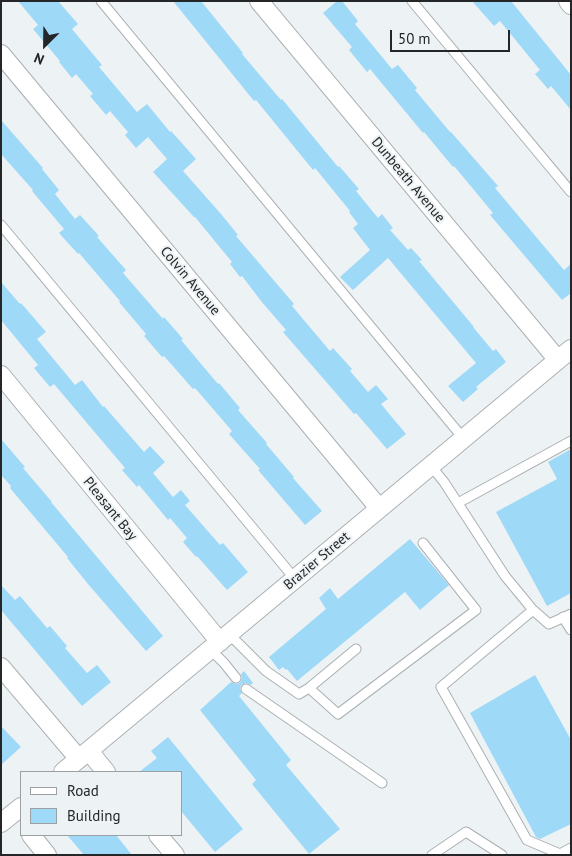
<!DOCTYPE html>
<html>
<head>
<meta charset="utf-8">
<style>
	body { margin:0 }
	#map { position:relative; width:572px; height:856px; overflow:hidden; background:#edf2f5; font-family:"PT Sans",sans-serif }
	canvas { display:block }
	.frame { position:absolute; inset:0; border:2px solid #242627; pointer-events:none }
	.legend { position:absolute; left:20px; top:771px; width:162px; height:65px; box-sizing:border-box; background:#edf2f5; border:1px solid #9da0a3; margin:0; padding:6px 9px; list-style:none; font-size:15px; color:#242627 }
	.legend li { display:flex; align-items:center; gap:10px; height:25px }
	.legend b { width:25px; border:1px solid #9da0a3 }
	.north { position:absolute; left:20px; top:20px; width:50px; height:50px; -webkit-text-stroke:4px #edf2f5; paint-order:stroke; rotate:203deg; font-size:14px; font-weight:700; line-height:20px; text-align:center; color:#242627 }
	.north::after { content:''; display:block; margin:auto; width:18px; height:22px; background:#242627; clip-path:polygon(50% 0,100% 100%,50% 72%,0 100%) }
	.scale { position:absolute; left:390px; top:30px; width:120px; height:22px; box-sizing:border-box; border:2px solid #242627; border-top:0; padding-left:6px; font-size:15px; line-height:18px; white-space:nowrap; color:#242627; -webkit-text-stroke:4px #edf2f5; paint-order:stroke }
</style>
</head>
<body>
<div id="map">
<canvas width="572" height="856"></canvas>
<div class="frame"></div>
<ul class="legend">
<li><b style="height:6px;background:#fff"></b>Road</li>
<li><b style="height:14px;background:#9fd9f8"></b>Building</li>
</ul>
<div class="north">N</div>
<div class="scale">50 m</div>
</div>
<script>
const c = document.querySelector('canvas').getContext('2d');
c.lineJoin = 'round';
function fill(path, color) { c.fillStyle = color; c.fill(path, 'evenodd'); }
function strokePath(path, color, width, dash) { c.strokeStyle = color; c.lineWidth = width; c.lineCap = dash ? 'butt' : 'round'; c.setLineDash(dash || []); c.stroke(path); }
function write(font, color, halo, rows, align = 'center') {
  c.font = font + ' "PT Sans",sans-serif'; c.lineWidth = 4; c.setLineDash([]); c.textBaseline = 'middle'; c.strokeStyle = halo; c.fillStyle = color; for (const [text, x, y, turn = 0] of rows) {
    c.save(); c.translate(x, y); c.rotate((+turn || 0) * Math.PI / 180); c.textAlign = isNaN(turn) ? turn : align; if (halo) c.strokeText(text, 0, 0); c.fillText(text, 0, 0); c.restore();
  }
}
fill(new Path2D(`
	M18,1H58L78,24L72,29L102,65L99,67L137,112L147,104L170,132L171,131L196,159L183,171L221,214L238,235L236,236L294,304L292,306L330,351L333,348L352,369L350,371L368,392L376,385L388,399L381,404L406,434L387,449L356,413L354,414L283,332L286,330L261,301L242,276L240,277L230,264L232,262L195,217H194L153,172L167,159L148,137L136,148L125,135L128,132L110,111L106,115L90,96L93,94L76,74L72,78L59,62L60,61L33,29L38,25Z
	M173,1H201L243,53L242,54L281,100L282,99L338,167L339,166L359,189L356,191L378,218L382,214L393,228L390,230L408,250L411,248L422,260L419,261L474,327H473L493,351L496,349L506,362L476,387L478,389L463,402L448,386L476,363L388,258L353,290L340,277L370,250L353,228L358,224L349,212L350,211L315,168L313,170L256,100L254,101Z
	M337,1H342L358,21L355,24L392,69L398,65L417,88L415,90L450,132H451L498,186L495,188L564,270L571,264V293L562,300L490,215L493,213L454,166L453,167L424,132L423,133L370,69L367,72L349,50L352,47L323,13Z
	M472,1H511L571,75V110L551,86L548,89L535,74L540,70L500,21L494,26Z
	M1,120L43,168L42,169L59,190L55,194L75,219L80,215L99,236L97,237L126,270L123,273L163,319L164,317L183,339L181,340L218,384L219,383L240,408L238,410L267,443L266,444L294,477L293,478L322,511L305,525L258,470L260,469L229,434L232,431L195,388L193,389L164,356L162,357L144,336L146,334L119,302L120,301L79,253L78,254L59,233L64,229L32,191L33,190L1,154Z
	M1,282L20,304L21,303L46,332L37,339L75,385L82,380L103,407L104,406L144,452L150,446L165,462L153,473L173,497L181,490L190,501L185,505L220,545L223,543L248,572L227,590L197,556L196,557L183,542L187,538L170,518L168,520L139,485L137,487L122,470L125,468L54,384L50,387L34,368L38,365L1,320Z
	M1,439L25,467L23,468L52,502H51L163,636L146,651L88,584L67,558L68,557L10,488L11,486L1,475Z
	M571,449V593L547,606L496,512L557,479L548,462Z
	M410,539L449,585L420,610L405,592L297,681L287,669L286,670L283,667L279,670L269,657L326,609L319,598L330,588L338,599Z
	M1,585L15,600L20,596L47,628L50,626L67,646L65,648L87,673L97,665L111,682L82,706L1,610Z
	M244,671L253,683L251,685L246,683L241,685L240,689L242,693L239,696L291,760L286,765L340,829L309,854L252,784L256,780L200,710L231,682L236,684L240,683L242,678L241,674Z
	M535,675L571,740V824L540,839L536,837L470,713Z
	M1,726L21,747L1,765Z
	M168,737L243,829L215,852L181,811V772H139L157,758L151,751Z
	M67,835H116L132,855H84Z`), '#9fd9f8');
const service = new Path2D(`
	M101,1L463,438
	M412,1L571,192
	M1,225L295,579
	M431,466L444,482L505,576L533,610L549,624L571,614
	M458,503L571,441
	M533,610L441,687L527,840L560,854L571,848
	M563,617L571,630
	M229,634L266,671L299,694L309,688
	M356,649L309,688L338,714L476,610L423,543
	M211,650L224,663L236,678
	M246,689L382,783
	M432,855L466,832L502,855`);
const minor = new Path2D(`
	M259,1L558,360
	M568,1L571,5
	M1,54L379,508
	M1,375L220,642
	M1,667L79,759
	M89,751L106,772
	M63,772L571,349
	M1,823L21,807
	M31,835L47,855
	M158,835L175,855`);
strokePath(service, '#abb0b3', 11);
strokePath(minor, '#abb0b3', 20);
strokePath(service, '#fff', 9);
strokePath(minor, '#fff', 18);
write('14px', '#242627', '#edf2f5', [
	["Dunbeath Avenue",408,180,50],
	["Colvin Avenue",190,281,50],
	["Pleasant Bay",110,509,51],
	["Brazier Street",317,561,-40]
]);
</script>
</body>
</html>
